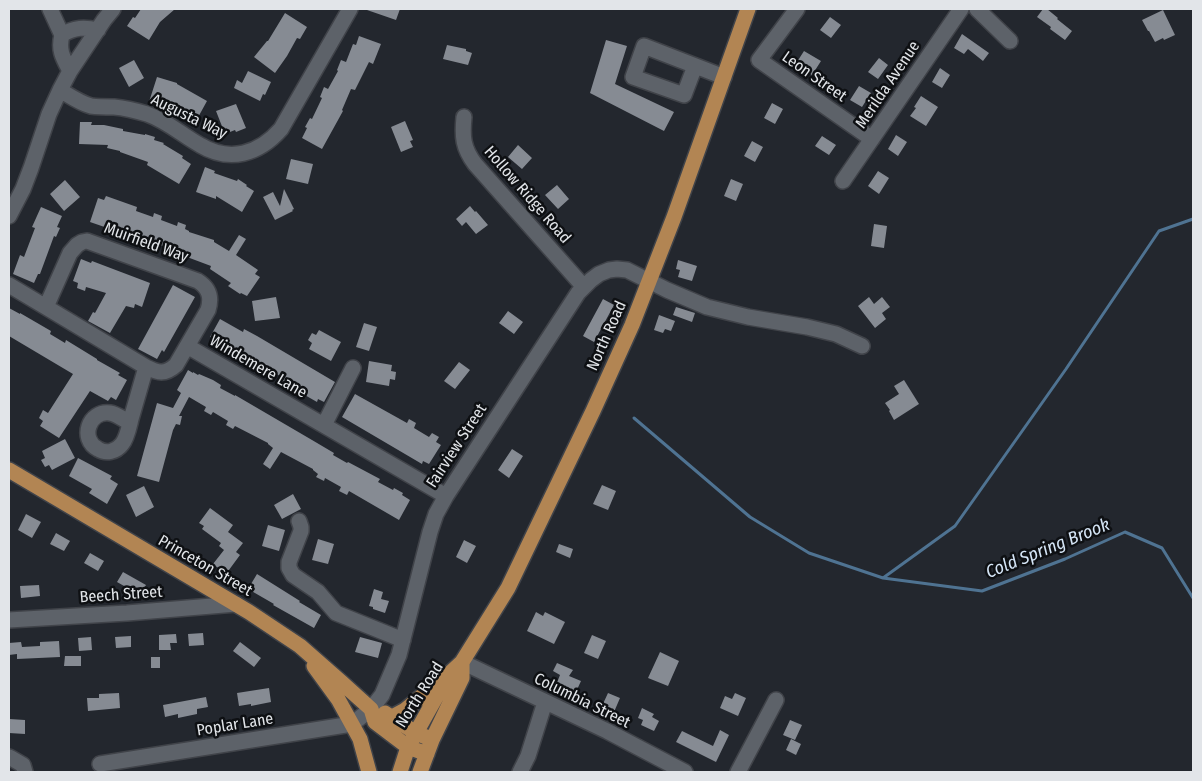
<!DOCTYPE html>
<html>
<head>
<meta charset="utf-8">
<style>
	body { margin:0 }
	#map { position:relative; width:1202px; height:781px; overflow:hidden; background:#23272e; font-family:"Fira Sans Condensed",sans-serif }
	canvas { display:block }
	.frame { position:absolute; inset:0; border:10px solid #e2e5e9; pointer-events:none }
</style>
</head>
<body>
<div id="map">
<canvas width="1202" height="781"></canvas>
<div class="frame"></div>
</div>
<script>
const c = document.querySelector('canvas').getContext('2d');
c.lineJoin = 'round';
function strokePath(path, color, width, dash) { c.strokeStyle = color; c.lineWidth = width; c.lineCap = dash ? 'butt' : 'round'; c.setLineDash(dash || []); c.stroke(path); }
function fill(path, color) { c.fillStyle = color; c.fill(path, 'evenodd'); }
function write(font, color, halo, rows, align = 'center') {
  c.font = font + ' "Fira Sans Condensed",sans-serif'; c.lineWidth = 5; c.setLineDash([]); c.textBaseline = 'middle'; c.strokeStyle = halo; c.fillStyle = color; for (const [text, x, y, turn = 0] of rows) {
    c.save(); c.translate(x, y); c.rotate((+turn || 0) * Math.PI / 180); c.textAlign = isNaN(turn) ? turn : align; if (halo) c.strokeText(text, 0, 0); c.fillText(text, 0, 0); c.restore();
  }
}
strokePath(new Path2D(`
	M634,418L750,517L809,553L883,578L982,591L1065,559L1125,532L1162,548L1193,598
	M883,578L955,526L1066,369L1159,231L1193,219`), '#4f7392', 3);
fill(new Path2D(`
	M141,9H175L160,22L149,40L127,26L133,17L135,18Z
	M367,9H400L396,20L367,10Z
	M1043,9H1047L1058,18L1057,19L1072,31L1065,40L1050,29L1051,27L1037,17Z
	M1163,10L1175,35L1164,40L1163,38L1155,42L1149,31H1148L1142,20Z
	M285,13L307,27L300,39L297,38L287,56L275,73L254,57L267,41H268Z
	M830,17L841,25L831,38L820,30Z
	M962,34L989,53L983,61L968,49L964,54L954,48Z
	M359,36L381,44L373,64L369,62L355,90L351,89L342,110L343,111L322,149L302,138L307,128L305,127L310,118L312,119L322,98L320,97L324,87L328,89L338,71L337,70L341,60L346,62L353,44L356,45Z
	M606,40L627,46L615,84L674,112L664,131L590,93Z
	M447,45L466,49V51L472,53L468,65L443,59Z
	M804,51L821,61L812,75L795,65Z
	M879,58L888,65L878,79L868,72Z
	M134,60L144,78L129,87L119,68Z
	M940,68L950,75L942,88L932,82Z
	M248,71L271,82L265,95L263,94L260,101L234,88L237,80L242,83Z
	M157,77L177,83V84L207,101L196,121L190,118L189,120L176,113L178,111L149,102Z
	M859,86L871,93L862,107L850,100Z
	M921,96L938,107L926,126L910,116L916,108L914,107Z
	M772,103L783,109L775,124L764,118Z
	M236,104L246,128L236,132L235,130L225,134L216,111Z
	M405,121L413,140L410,141L413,147L401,152L391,127Z
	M80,122H92L91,125H104L123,129V131L145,135V134L155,137L154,140L164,143L163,144L183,156L182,158L191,164L179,184L147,165L148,162L120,152V151L107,148L108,145L79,144Z
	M896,135L907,142L898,156L888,149Z
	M822,136L836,145L829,155L815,146Z
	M752,141L763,147L755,162L744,156Z
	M518,145L532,158L522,169L508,157Z
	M291,159L313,164L308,184L286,179Z
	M205,167L215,171L214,173L237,181L238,179L247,185L246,186L254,191L242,212L216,196V199L196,192Z
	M878,171L889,178L879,194L868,186Z
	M731,179L743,184L736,201L724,196Z
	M65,180L80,197L64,211L50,194Z
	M557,185L569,199L558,209L545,195Z
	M284,189L294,209L292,210L293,211L275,220L263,197L273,192L280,206Z
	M106,196L137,207L136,211L153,217L154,213L162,216L161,220L177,226L178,222L186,225L185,229L189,231V232L214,240V242L229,251L239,235L246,239L236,255L258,270L255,274L260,277L247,296L241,293L240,294L228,286L231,283L210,269L211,266L163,248V246L147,241V242L138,240L139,237L123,232L122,233L90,222L98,198L104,200Z
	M470,206L475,212L476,211L488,225L476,234L466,222L462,226L456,219Z
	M41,207L62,216L57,227L60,228L56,237L54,236L40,274H38L34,283L13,274L20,255L24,257L35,228L32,227Z
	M874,224L887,226L884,248L871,246Z
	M81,259L91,263L92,261L150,283L142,307L135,304L134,308L126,306L110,333L88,321L93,312L95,313L106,293L86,287L85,291L77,288L78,283L73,281Z
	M678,260L697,266L692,281L678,277L680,270L676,269Z
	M173,285L195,297L164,352L162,350L157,359L138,349Z
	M276,297L280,318L255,321L252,301Z
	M869,297L874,304L882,297L890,307L882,313L886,319L875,328L858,306Z
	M603,299L614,305L594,342L583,336Z
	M676,307L695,313L692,322L673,315Z
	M9,308L20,314V313L51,331L50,334L65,343L66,340L97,359V360L120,373L118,375L127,380L116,400L111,397L108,401L90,391L59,438L40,426L43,421L39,418L43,410L48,413L73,374L9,336Z
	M508,311L523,322L514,334L499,323Z
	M659,315L675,321L671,331L665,329L663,333L654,330Z
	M220,319L243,332L244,329L257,336L335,382L324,402L318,399L317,402L282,382L284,378L267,369L266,372L231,352L232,350L210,337Z
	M364,323L377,327L369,351L356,347Z
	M319,330L341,342L331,361L309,349L312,343L308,340L312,333L316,335Z
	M369,361L392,365L391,371L396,372L395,380L390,379L389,386L366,382Z
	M459,362L470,370L455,389L444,381Z
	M188,370L193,373V372L198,375L199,374L213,380L221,385L220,388L235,396V395L312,440L334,453L333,455L347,463L348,462L380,479L378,482L393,490L394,488L403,493L402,495L410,500L399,520L349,491L347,495L339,491L341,487L325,478L324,481L316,477L318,474L313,470V469L281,452L270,469L263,464L273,448L268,444V443L235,426L233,429L226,425L228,421L213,412L211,415L204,411L206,407L189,397L179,416H182L180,425L176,424L173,430L159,482L137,476L157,403L173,408L181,393L177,390Z
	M904,380L919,404L894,420L889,411L890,410L885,403L899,394L894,386Z
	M355,394L407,423L409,419L416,423L414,428L429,437L432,433L439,437L436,442L441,445L429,464L423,461L422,464L342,417Z
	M65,439L75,458L52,470L49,465L45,467L41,460L45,458L42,451Z
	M512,449L523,456L509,478L498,470Z
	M78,458L112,476L110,479L118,484L107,504L89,493L92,489L69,476Z
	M602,485L616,491L608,510L593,504Z
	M144,486L154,507L136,517L126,495Z
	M293,494L301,509L282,519L274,505Z
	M210,508L233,525L228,532L243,543L236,552L240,555L226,574L213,564L224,550L219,546L221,543L202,529L204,526L199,523Z
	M26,514L41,522L32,538L18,530Z
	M268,525L285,530L279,551L262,546Z
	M56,533L70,541L64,551L50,544Z
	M318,539L334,544L328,564L312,560Z
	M464,540L476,546L467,563L456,557Z
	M559,544L573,549L570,558L556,552Z
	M90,553L104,561L98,571L84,563Z
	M123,572L146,585L140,595L117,582Z
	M257,574L300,601L299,602L321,615L314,628L273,605L274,604L248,589Z
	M39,585L40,596L21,598L20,586Z
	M374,589L383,592L381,599L389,601L385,613L373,609V607L369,606Z
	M536,612L543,616L545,612L565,622L554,644L527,631Z
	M203,633L204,645L189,646L188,634Z
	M176,634L177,643H170L171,650H159V635Z
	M592,635L606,641L598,659L584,653Z
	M131,636V647L116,648L115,637Z
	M91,637L92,650L79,651L78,638Z
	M360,637L382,643L378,658L355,652Z
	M59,641L60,657L17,659V654L9,655V643L21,642L22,647L40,646V642Z
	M240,642L261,658L254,667L233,651Z
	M660,652L679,661L668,686L648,678Z
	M65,656H81V666H64Z
	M151,657H160V668H151Z
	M557,663L573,670L569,676L581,681L575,694L556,685L560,675L553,671Z
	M269,688L271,702L251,706V704L239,706L237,693Z
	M119,693L120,708L88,711L87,698H99V694Z
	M608,693L620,698L614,712L602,706Z
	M735,693L746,698L738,716L720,708L725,696L732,699Z
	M206,697L208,707L197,709V714L178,718V714L165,717L163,705Z
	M642,708L654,714L652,717L659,721L654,731L641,725L643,720L638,718Z
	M9,719L25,720V734L9,733Z
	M790,720L802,725L795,740L783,735Z
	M720,730L729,735L716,762L676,742L682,731L713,746Z
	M791,739L801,744L796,755L786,750Z`), '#868b93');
const minor = new Path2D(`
	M50,9L62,35C58,50 63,58 70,71
	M113,9L104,20L70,71L60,90C70,96 80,103 91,106C98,107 106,107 114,107C125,108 137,111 147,114C167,121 182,135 200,145C230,163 259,154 281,129L350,9
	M797,9L759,60L872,139
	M977,9L1010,41
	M62,35C74,27 85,27 98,30
	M695,66L684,95L633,77L644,46L724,77
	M464,117C462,137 463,148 475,164L584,287
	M843,181L961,9
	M9,216L23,189L31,168L49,114L60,90
	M9,285L146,367C158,373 165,375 176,365L208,310C212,297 209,288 198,281L87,241L82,242L77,245L70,253L46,307
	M187,346L446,496
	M130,423C124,420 117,414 110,413C89,410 79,439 98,449C106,454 116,452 122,444C127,438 129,427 131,419C136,402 141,384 146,367
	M324,425L353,368
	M299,521L301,527V531L289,562V568L293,575L318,592L336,613L403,640
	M9,620L127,613L236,604
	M462,662L607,731L685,772
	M9,757L11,758L23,765L25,772
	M100,764L352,724L371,709L382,695L399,655L430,532L436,514L446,496L578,293L591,280L599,274L609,270L617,269L627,270L667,290L707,307L748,317L807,327L836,334L862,346
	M520,772L528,756L545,702
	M738,772L776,700`);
const major = new Path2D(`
	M9,470L249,612L300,646L341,682L371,709L375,722L408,747L427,754
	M314,666L338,699L360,739L369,772
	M385,713L416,733L426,737
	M392,717L405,710L444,678
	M400,772L408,747L449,674L462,662L508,588L593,411L632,325L674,217L748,9
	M420,772L432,740L462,678V662`);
strokePath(minor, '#404349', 18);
strokePath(major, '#404349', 18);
strokePath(minor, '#5d6269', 15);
strokePath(major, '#b28553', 15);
write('16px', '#e2e5e9', '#0e1013', [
	["Leon Street",814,77,35],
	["Merilda Avenue",888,85,-56],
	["Augusta Way",189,117,26],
	["Hollow Ridge Road",527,195,49],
	["Muirfield Way",146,243,20],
	["North Road",607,336,-66],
	["Windemere Lane",258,367,30],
	["Fairview Street",457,446,-57],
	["Princeton Street",205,566,30],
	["Beech Street",121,595,-4],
	["North Road",420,695,-58],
	["Columbia Street",582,701,26],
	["Poplar Lane",235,725,-9]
]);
write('italic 18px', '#d6e6f7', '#0e1013', [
	["Cold Spring Brook",1048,549,-22]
]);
</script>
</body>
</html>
